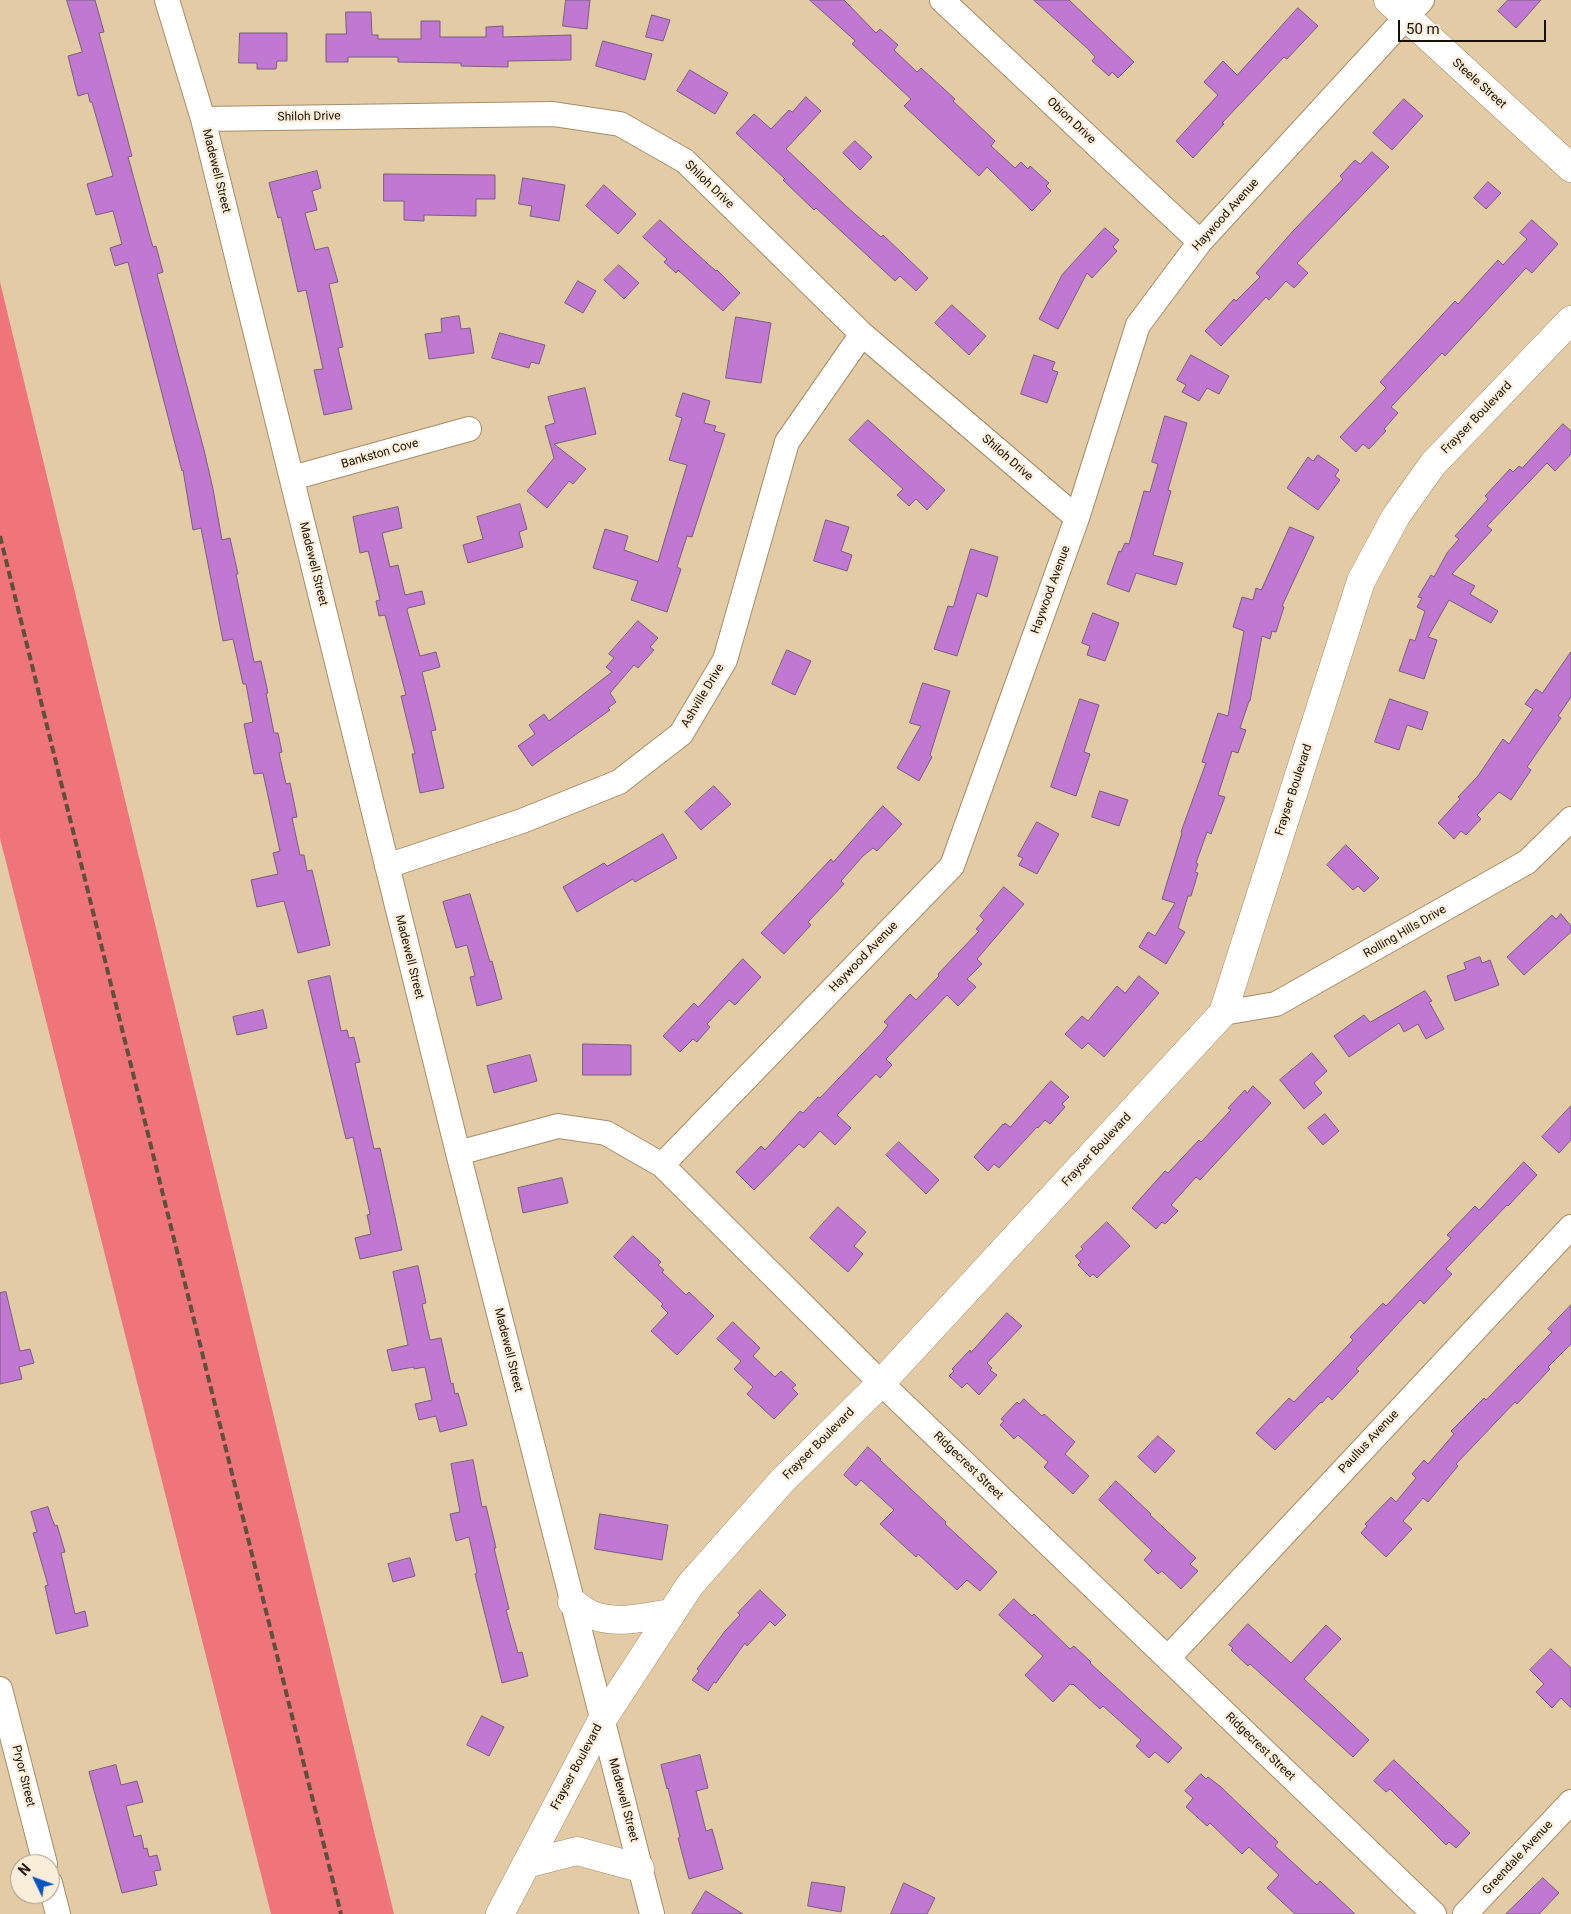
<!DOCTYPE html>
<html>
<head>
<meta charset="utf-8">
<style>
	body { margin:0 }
	#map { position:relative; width:1571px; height:1914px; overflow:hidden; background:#e3cba5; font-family:Roboto,sans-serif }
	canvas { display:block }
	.north { position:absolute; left:10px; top:1854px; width:50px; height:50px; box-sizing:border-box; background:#faeeda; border:1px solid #a09584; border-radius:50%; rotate:312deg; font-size:14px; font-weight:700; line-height:20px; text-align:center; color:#191004 }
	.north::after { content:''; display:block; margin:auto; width:18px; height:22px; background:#0955bf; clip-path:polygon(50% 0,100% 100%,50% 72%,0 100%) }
	.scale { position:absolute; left:1398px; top:20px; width:148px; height:22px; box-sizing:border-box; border:2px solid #191004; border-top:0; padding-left:6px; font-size:15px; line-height:18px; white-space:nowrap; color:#191004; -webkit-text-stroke:4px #faeeda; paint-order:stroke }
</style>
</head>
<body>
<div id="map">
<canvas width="1571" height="1914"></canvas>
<div class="north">N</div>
<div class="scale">50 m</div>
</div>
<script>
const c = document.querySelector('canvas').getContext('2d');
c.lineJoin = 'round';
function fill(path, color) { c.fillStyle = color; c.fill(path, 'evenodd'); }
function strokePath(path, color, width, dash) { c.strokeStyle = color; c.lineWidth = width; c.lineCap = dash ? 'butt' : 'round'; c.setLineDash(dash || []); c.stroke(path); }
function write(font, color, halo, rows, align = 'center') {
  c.font = font + ' Roboto,sans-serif'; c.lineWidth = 4.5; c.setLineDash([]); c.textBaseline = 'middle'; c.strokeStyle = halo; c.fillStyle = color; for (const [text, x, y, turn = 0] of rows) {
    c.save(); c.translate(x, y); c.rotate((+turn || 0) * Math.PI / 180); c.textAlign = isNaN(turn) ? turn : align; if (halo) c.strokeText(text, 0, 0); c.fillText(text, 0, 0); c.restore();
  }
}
fill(new Path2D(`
	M0,282L394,1914H271L0,838Z`), '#ef757a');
const building = new Path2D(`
	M67,0H95L104,32L99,33L132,156L128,157L150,237L153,247L156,246L163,272L157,274L204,450L213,489L222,540L230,538L238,574H236L254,662L261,661L268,693H266L274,733H278L282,752L279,753L286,784L290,783L297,817L292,818L300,855H304L307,871L312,870L330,945L298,953L284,901L257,907L251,880L278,874L273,853L280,851L263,773L254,774L244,724L253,722L246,684H243L233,639L223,641L201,528L193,530L183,470L182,471L128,262L115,266L110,248L122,244L113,211L96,215L87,184L113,176L92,102H90L88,93L78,96L68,56L82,52Z
	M566,0H590L587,29L563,26Z
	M810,0H844L876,33L880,29L898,45L894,50L917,72L921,68L955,99L953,101L995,141L991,146L1015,168L1021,162L1028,169L1030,166L1049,183L1046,186L1051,191L1032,211L987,167L979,176L904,106L911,99L852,44L855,41Z
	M1034,0H1069L1134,62L1118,78L1112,72L1109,76L1092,61L1095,57L1088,49Z
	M1508,0H1541L1516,28L1498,11Z
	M1298,8L1318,26L1287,59L1284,57L1222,123L1224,124L1193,158L1176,141L1218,95L1204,82L1223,61L1237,75Z
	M346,12H371L372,35H378V39H421V21H440V37H486V27L503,26V37L571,35V60L508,61V67L461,66V63L398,62V57H348V62H326V34H346Z
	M652,15L670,20L663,41L646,37Z
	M240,33H287V61H277L276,69H257V63H239Z
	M603,41L652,54L645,80L596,66Z
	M690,70L728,93L715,114L677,91Z
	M806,97L821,111L786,149L847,207L881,237L883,235L928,278L916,291L900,276L895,281L816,208L814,210L783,180L785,179L736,133L754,114L771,129L789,110L792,112Z
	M1404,99L1423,116L1392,150L1373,133Z
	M855,141L872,157L860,170L843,153Z
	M1372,152L1389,167L1297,263L1308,273L1294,288L1286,281L1269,300L1266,297L1221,346L1205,331L1234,299L1236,301L1260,277L1256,273L1293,231L1343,179L1340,176L1355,160L1360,164Z
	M317,171L321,188L312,191L317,210L305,213L315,250L328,247L338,282L329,284L343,347L338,348L352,409L324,415L314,370L323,369L306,290L298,292L281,217L278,218L269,183Z
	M384,174L495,175V199H476V216L424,215V221L404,220V201H384Z
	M523,178L565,185L559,221L530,216L532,206L519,204Z
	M1488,182L1501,193L1486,209L1474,198Z
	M604,185L636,214L618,234L586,206Z
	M660,220L708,264L716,271L717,270L740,293L723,311L678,270L676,273L664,262L667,259L643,237Z
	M1532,220L1558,244L1532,273L1526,268L1445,356L1442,353L1391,407L1398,413L1384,429L1386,431L1369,449L1363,444L1356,452L1340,437L1386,388L1380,382L1455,301L1458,304L1498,260L1503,265L1527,239L1520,233Z
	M1105,228L1119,240L1113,247L1117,251L1092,278L1087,273L1058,329L1039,319L1062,275Z
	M619,265L639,283L624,299L604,280Z
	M578,281L596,291L583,313L565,303Z
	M952,305L986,336L969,355L935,323Z
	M459,316L461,329L470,328L474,353L429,359L425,334L442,332L441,319Z
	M736,317L771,323L761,383L726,378Z
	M500,333L545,345L539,364L531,362L529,368L492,358Z
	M1034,355L1055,362L1052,370L1058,372L1047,403L1021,394Z
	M1191,355L1229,376L1219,394L1207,388L1199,401L1182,392L1186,385L1177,380Z
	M585,388L596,434L554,444L586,469L573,484L569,481L547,508L527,491L554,458L545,426L555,423L548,397Z
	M683,393L710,401L704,423L716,426L714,431L725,434L692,537L687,536L677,567L681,569L667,612L631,600L638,581L593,568L605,529L628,536L624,550L658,562L687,465L669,460L682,418L676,416Z
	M1165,416L1187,423L1168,490L1171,491L1153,555L1183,563L1176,585L1136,573L1129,592L1107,584L1119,551L1121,552L1125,543L1129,544L1144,491L1150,492L1158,464L1152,462Z
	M868,420L945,490L927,510L916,499L909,506L897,495L903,489L849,440Z
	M1563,424L1571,431V454L1555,471L1547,463L1487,526L1492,530L1452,574L1475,586L1470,594L1498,611L1491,623L1449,600L1428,637L1437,640L1424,679L1399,671L1410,639L1415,641L1425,611L1417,607L1422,598L1418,597L1431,575L1434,577L1447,553L1459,539L1455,536L1488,499L1485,496L1510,469L1513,472L1519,466L1522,468Z
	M1318,455L1339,470L1335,476L1340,480L1318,510L1287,488L1308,457L1313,461Z
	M520,504L527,529L519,532L523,547L468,563L463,545L483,539L477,517Z
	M398,507L402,528L382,533L390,567L398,565L405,595L422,591L425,604L408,608L407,610L420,656L436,652L440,667L422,672L436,730L431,731L444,788L420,793L412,754H415L401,696L406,695L385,615L379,616L376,601L380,600L370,558L368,551L360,553L353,517Z
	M826,520L849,527L841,551L852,555L847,571L814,561Z
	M1290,527L1314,537L1282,606L1284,607L1276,632L1272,631L1270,639L1262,636L1250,701H1249L1240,728L1246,730L1238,753L1232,751L1218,795L1225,797L1211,834L1207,832L1196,863L1198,864L1195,872L1198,873L1191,896H1188L1178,928L1185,932L1166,964L1139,947L1148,932L1155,936L1175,903L1162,899L1182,833L1181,832L1206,763L1202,762L1218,713L1228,716L1244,631L1233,627L1242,597L1253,600L1256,588L1261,590Z
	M971,549L998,557L987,597L977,593L957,656L934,649L948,606L953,607Z
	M1093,613L1119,623L1105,661L1087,655L1090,646L1082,643Z
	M638,621L658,638L650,647L654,650L638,668L634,665L610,693L616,702L608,708L610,710L532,766L518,746L535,734L529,725L544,714L549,721L612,672L606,667L614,658L609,654Z
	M787,650L811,661L795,695L772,684Z
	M1571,652V697L1558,716L1561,718L1527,767L1531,770L1511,800L1499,792L1477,815L1481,819L1466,835L1461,831L1454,839L1438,823L1460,799L1458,797L1478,776L1503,739L1509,744L1533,709L1525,704L1536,689L1542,693Z
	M923,683L950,691L930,755L932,757L919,781L897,768L921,726L910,723Z
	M1080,699L1099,705L1084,752L1090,754L1076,796L1051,787Z
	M1390,699L1428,712L1422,730L1407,725L1399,750L1375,742Z
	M714,786L731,804L701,830L685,812Z
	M1100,791L1128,800L1119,826L1092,817Z
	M883,806L902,824L877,851L873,848L863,856L841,881L844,884L808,922L811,925L784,954L761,933L831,859L833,862Z
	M1037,822L1059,834L1037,874L1019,865L1023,858L1018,856Z
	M663,834L677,858L635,882L633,879L577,912L563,887L604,863L607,866Z
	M1346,845L1379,878L1364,892L1358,886L1353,890L1327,865Z
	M1004,887L1024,904L977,959L982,964L967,979L976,987L958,1006L947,995L886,1059L892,1065L880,1078L876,1074L837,1115L851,1128L835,1145L820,1131L804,1148L799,1144L754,1190L736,1172L761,1146L765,1150L800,1111L803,1113L818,1097L820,1098L882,1033L888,1025L884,1022L910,994L916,1000L939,976L938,974L979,931L976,929L984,920L980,916Z
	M470,894L490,962L492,961L502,999L477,1006L470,977L475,976L467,945L456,948L443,902Z
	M1561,914L1571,926V932L1524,975L1507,957L1552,915L1556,919Z
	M1480,957L1482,963L1490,960L1499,985L1455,1001L1447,976L1466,969L1464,963Z
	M743,959L761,977L735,1005L729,1000L707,1024L710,1027L697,1042L693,1039L680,1052L663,1036L694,1003L698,1007Z
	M330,976L341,1031L347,1030L349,1038L354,1037L360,1062L355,1063L374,1149L380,1148L402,1250L360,1259L355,1238L371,1234L367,1215L370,1214L353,1137L346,1139L308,981Z
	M1139,976L1159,993L1104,1057L1088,1043L1082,1049L1065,1034L1082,1016L1088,1021L1117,986L1125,993Z
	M1425,991L1432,1001L1429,1002L1444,1029L1426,1039L1418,1024L1404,1032L1399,1023L1349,1057L1334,1036L1364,1015L1370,1022Z
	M263,1010L267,1028L237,1035L233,1017Z
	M583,1044L631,1045V1075H583Z
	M1312,1053L1327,1071L1314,1083L1322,1093L1304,1109L1280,1080Z
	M530,1055L537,1081L494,1093L487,1066Z
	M1051,1081L1069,1097L1062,1104L1065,1107L1050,1124L1045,1120L1038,1128L1037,1127L999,1168L994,1164L988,1171L974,1157L1003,1124L1004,1125L1005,1123L1010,1127Z
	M1253,1086L1271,1103L1200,1180L1196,1177L1171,1205L1178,1211L1165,1224L1162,1222L1156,1229L1132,1208L1165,1171L1168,1173L1199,1140L1201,1142L1231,1110L1228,1108L1245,1090L1247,1093Z
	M1571,1106V1140L1559,1153L1542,1137Z
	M1325,1114L1339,1131L1323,1145L1308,1128Z
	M899,1142L939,1180L926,1194L886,1155Z
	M1524,1162L1537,1175L1508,1206L1507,1205L1446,1269L1452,1274L1424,1304L1420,1300L1356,1369L1359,1371L1332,1400L1328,1396L1322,1403L1321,1402L1275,1450L1256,1433L1289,1398L1294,1402L1353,1340L1350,1337L1383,1303L1386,1306L1451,1238L1447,1235L1475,1206L1479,1210Z
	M562,1178L568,1203L523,1213L518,1188Z
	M838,1207L866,1232L854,1246L863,1254L848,1272L810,1238Z
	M1107,1222L1130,1246L1097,1278L1093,1274L1090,1277L1078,1265L1081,1262L1075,1256L1083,1249L1081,1247Z
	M633,1236L661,1262L658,1265L664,1270L662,1272L686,1295L689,1292L714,1316L677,1355L651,1331L668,1313L661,1306L663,1304L614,1257Z
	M418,1266L426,1303L422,1304L430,1340L441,1338L451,1384L453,1383L455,1394L458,1393L467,1425L440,1432L436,1416L419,1420L415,1404L432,1400L425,1367L414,1369V1367L392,1371L387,1350L408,1345L393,1272Z
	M6,1292L20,1351L30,1349L34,1363L19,1367L22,1379L0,1384V1293Z
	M1571,1305V1344L1548,1367L1550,1369L1517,1404L1515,1402L1456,1464L1458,1466L1428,1502L1423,1498L1403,1521L1412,1529L1386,1557L1361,1533L1367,1526L1365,1524L1391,1497L1396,1502L1416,1478L1412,1474L1424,1460L1428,1464L1454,1434L1451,1431L1484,1398L1486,1400L1552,1332L1548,1329Z
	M1007,1313L1022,1326L987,1363L992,1368L990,1370L997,1375L979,1395L967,1383L962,1388L949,1376L954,1371L952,1369L970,1350L971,1352Z
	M733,1322L760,1348L753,1356L775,1377L781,1371L796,1385L792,1388L798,1394L774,1419L747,1394L753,1387L734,1369L741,1361L717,1339Z
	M1024,1399L1042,1416L1044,1414L1075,1442L1065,1454L1089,1476L1073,1494L1044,1467L1048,1462L1018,1435L1014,1439L1000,1425L1004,1421L1001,1419L1017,1402L1019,1404Z
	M1158,1436L1175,1451L1155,1473L1138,1457Z
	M868,1447L881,1459L880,1460L946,1522L945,1524L997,1572L980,1591L967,1580L957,1590L918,1554L916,1557L880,1524L894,1510L861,1480L856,1486L844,1475Z
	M473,1460L482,1507L486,1506L496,1548H494L509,1609L506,1610L518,1653L522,1652L528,1676L502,1683L475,1574L477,1573L469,1537L456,1541L450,1514L460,1512L451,1464Z
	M1116,1481L1151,1514L1150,1515L1196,1558L1190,1564L1198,1571L1181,1589L1162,1571L1158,1574L1144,1560L1152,1551L1099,1500Z
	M48,1507L52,1519L55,1526L57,1525L65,1552L61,1553L75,1614L85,1611L88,1626L56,1634L45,1586L48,1585L33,1533L37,1532L31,1512Z
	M600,1514L668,1525L662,1560L595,1549Z
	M410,1558L415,1576L393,1582L388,1564Z
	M760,1590L786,1615L775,1626L770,1621L747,1646L745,1643L716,1683L714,1682L708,1691L692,1680L699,1671L697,1669L725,1631L740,1615L738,1613Z
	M1014,1599L1032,1616L1034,1614L1070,1649L1074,1646L1091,1662L1090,1663L1182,1748L1168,1763L1155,1752L1149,1758L1136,1746L1141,1740L1103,1706L1100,1709L1073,1684L1072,1685L1070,1684L1053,1702L1025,1675L1043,1656L999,1615Z
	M1248,1624L1291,1663L1326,1625L1341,1639L1304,1679L1369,1740L1353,1757L1250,1664L1248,1666L1231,1650L1233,1648L1229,1645Z
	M1551,1649L1571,1668V1708L1561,1698L1552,1708L1536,1692L1544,1684L1530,1670Z
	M482,1716L504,1727L489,1756L467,1745Z
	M700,1755L708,1788L696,1791L706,1831L712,1829L723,1869L689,1879L678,1838L680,1837L668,1788L667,1789L661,1765Z
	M1394,1760L1470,1833L1456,1848L1449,1842L1446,1845L1390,1789L1386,1792L1374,1781Z
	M116,1765L121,1785L137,1781L143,1802L126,1806L134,1837L141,1835L144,1849L147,1848L149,1857L157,1855L161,1870L154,1871L157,1885L122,1893L89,1772Z
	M1201,1774L1206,1779L1208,1777L1221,1787L1278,1842L1275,1846L1317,1885L1320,1881L1355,1914H1295L1267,1888L1279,1875L1249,1847L1242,1854L1210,1823L1207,1826L1186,1807L1193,1798L1185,1791Z
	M1543,1878L1559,1893L1539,1914H1506Z
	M812,1882L845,1887L841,1912L808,1906Z
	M904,1883L935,1898L927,1914H891Z
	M706,1891L743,1914H692Z`);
fill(building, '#c178d3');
strokePath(building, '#775e7e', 1);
const street = new Path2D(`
	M167,0L203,119L458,1153L652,1914
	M942,0L1200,242
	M203,119L553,114L620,124L685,161L862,334L1077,518
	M292,478L469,429
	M387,866L522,821L619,782L681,734L725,660L787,442L862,334
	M1223,1013L1276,1004L1527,862L1571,819
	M458,1153L558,1126L606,1133L662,1165L881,1383L1434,1914
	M662,1165L952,866L1077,518L1138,325L1200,242L1422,0
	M1168,1658L1571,1227
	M0,1689L45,1864
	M50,1883L58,1914
	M1465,1914L1571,1802`);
const secondary = new Path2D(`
	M1388,0L1571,168
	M572,1602C578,1606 585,1612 592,1615C617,1625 645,1617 671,1613
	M526,1864L577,1851L640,1868
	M500,1914L602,1720L690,1585L783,1480L881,1383L1223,1013L1361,581L1396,516L1433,464L1571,320`);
strokePath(street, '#a48e69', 26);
strokePath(secondary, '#a48e69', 29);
strokePath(street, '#fff', 24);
strokePath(secondary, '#fff', 28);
strokePath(new Path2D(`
	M0,536L341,1914`), '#5e503b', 4, [8, 4]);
write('12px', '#191004', '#faeeda', [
	["Steele Street",1479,84,42],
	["Shiloh Drive",309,117,-1],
	["Obion Drive",1071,121,43],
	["Madewell Street",216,171,76],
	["Shiloh Drive",709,185,44],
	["Haywood Avenue",1226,215,-48],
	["Frayser Boulevard",1477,418,-46],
	["Bankston Cove",380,454,-16],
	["Shiloh Drive",1007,458,41],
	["Madewell Street",313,564,76],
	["Haywood Avenue",1051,590,-70],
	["Ashville Drive",703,696,-59],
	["Frayser Boulevard",1294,790,-72],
	["Rolling Hills Drive",1405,932,-30],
	["Madewell Street",409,957,76],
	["Haywood Avenue",864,957,-46],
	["Frayser Boulevard",1097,1150,-47],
	["Madewell Street",508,1350,76],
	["Paullus Avenue",1369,1442,-47],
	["Frayser Boulevard",819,1444,-45],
	["Ridgecrest Street",968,1466,44],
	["Ridgecrest Street",1260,1747,44],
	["Frayser Boulevard",577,1767,-62],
	["Pryor Street",23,1776,76],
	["Madewell Street",623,1800,75],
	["Greendale Avenue",1518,1858,-47]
]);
</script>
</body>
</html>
